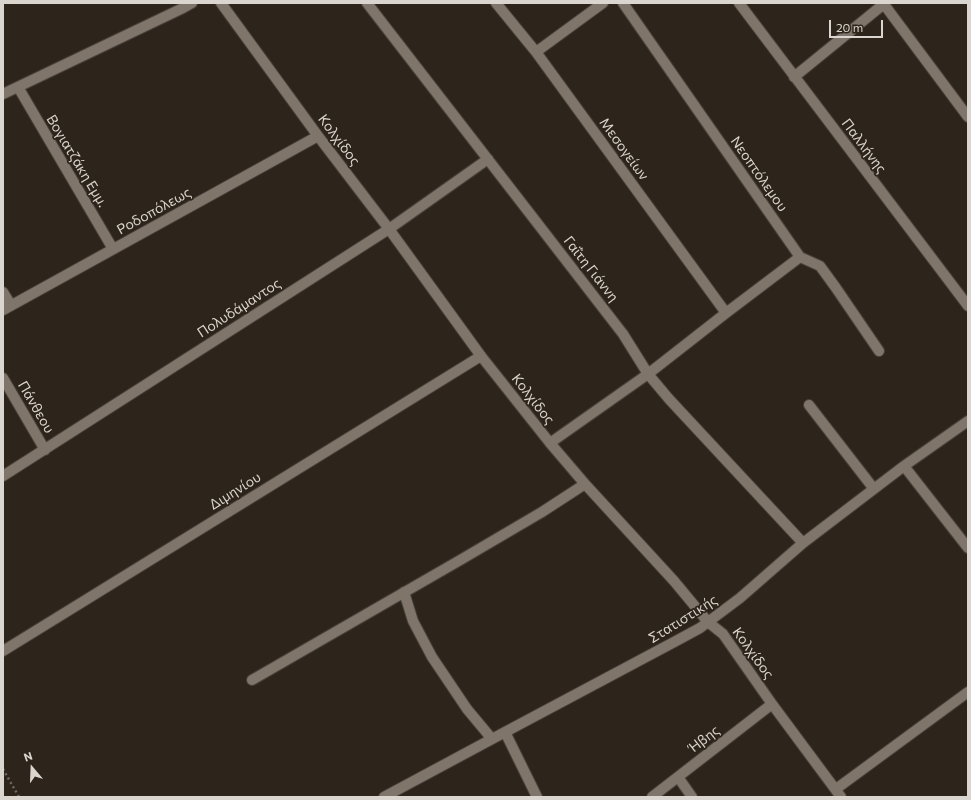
<!DOCTYPE html>
<html>
<head>
<meta charset="utf-8">
<style>
	body { margin:0 }
	#map { position:relative; width:971px; height:800px; overflow:hidden; background:#2d251c; font-family:Commissioner,sans-serif }
	canvas { display:block }
	.frame { position:absolute; inset:0; border:4px solid #dbd5cf; pointer-events:none }
	.north { position:absolute; left:12px; top:748px; width:40px; height:40px; -webkit-text-stroke:3px #2d251c; paint-order:stroke; rotate:341deg; font-size:11px; font-weight:700; line-height:16px; text-align:center; color:#dbd5cf }
	.north::after { content:''; display:block; margin:auto; width:14px; height:18px; background:#dbd5cf; clip-path:polygon(50% 0,100% 100%,50% 72%,0 100%) }
	.scale { position:absolute; left:829px; top:20px; width:54px; height:18px; box-sizing:border-box; border:2px solid #dbd5cf; border-top:0; padding-left:5px; font-size:12px; line-height:14px; white-space:nowrap; color:#dbd5cf; -webkit-text-stroke:3px #2d251c; paint-order:stroke }
</style>
</head>
<body>
<div id="map">
<canvas width="971" height="800"></canvas>
<div class="frame"></div>
<div class="north">N</div>
<div class="scale">20 m</div>
</div>
<script>
const c = document.querySelector('canvas').getContext('2d');
c.lineJoin = 'round';
function strokePath(path, color, width, dash) { c.strokeStyle = color; c.lineWidth = width; c.lineCap = dash ? 'butt' : 'round'; c.setLineDash(dash || []); c.stroke(path); }
function write(font, color, halo, rows, align = 'center') {
  c.font = font + ' Commissioner,sans-serif'; c.lineWidth = 3.5; c.setLineDash([]); c.textBaseline = 'middle'; c.strokeStyle = halo; c.fillStyle = color; for (const [text, x, y, turn = 0] of rows) {
    c.save(); c.translate(x, y); c.rotate((+turn || 0) * Math.PI / 180); c.textAlign = isNaN(turn) ? turn : align; if (halo) c.strokeText(text, 0, 0); c.fillText(text, 0, 0); c.restore();
  }
}
const street = new Path2D(`
	M221,3L318,136L389,229L481,356L550,443L585,484L674,581L708,622L723,634L772,704L841,797
	M367,3L623,334L648,374L669,399L803,543
	M496,3L536,52L726,313
	M623,3L800,257L820,266L836,288L879,351
	M739,3L968,306
	M883,3L968,117
	M536,52L603,3
	M794,77L885,3
	M18,87L113,249
	M3,94L183,8L192,3
	M3,292L11,305
	M3,310L318,136
	M3,378L45,450
	M809,405L874,489
	M550,443L648,374L726,313L800,257
	M904,466L968,548
	M3,476L389,229L488,159
	M404,592L413,621L432,657L467,709L492,739
	M3,651L481,356
	M252,680L462,559L542,512L585,484
	M505,732L537,797
	M678,777L692,797
	M836,789L968,692
	M384,797L492,739L676,641L700,628L740,598L803,543L904,466L968,421
	M652,797L772,704`);
strokePath(street, '#49423a', 12);
strokePath(new Path2D(`
	M3,769L19,797`), '#706961', 2.5, [2, 3]);
strokePath(street, '#80756b', 10);
write('14px', '#dbd5cf', '#2d251c', [
	["Κολχίδος",339,140,53],
	["Παλλήνης",864,146,53],
	["Μεσογείων",624,149,54],
	["Βογιατζάκη Εμμ.",77,161,59],
	["Νεοπτόλεμου",759,174,55],
	["Ροδοπόλεως",154,211,-29],
	["Γαΐτη Γιάννη",591,269,52],
	["Πολυδάμαντος",239,308,-33],
	["Κολχίδος",533,399,52],
	["Πάνθεου",36,407,60],
	["Διμηνίου",235,491,-32],
	["Στατιστικής",683,619,-32],
	["Κολχίδος",753,653,54],
	["Ήβης",704,739,-38]
]);
</script>
</body>
</html>
